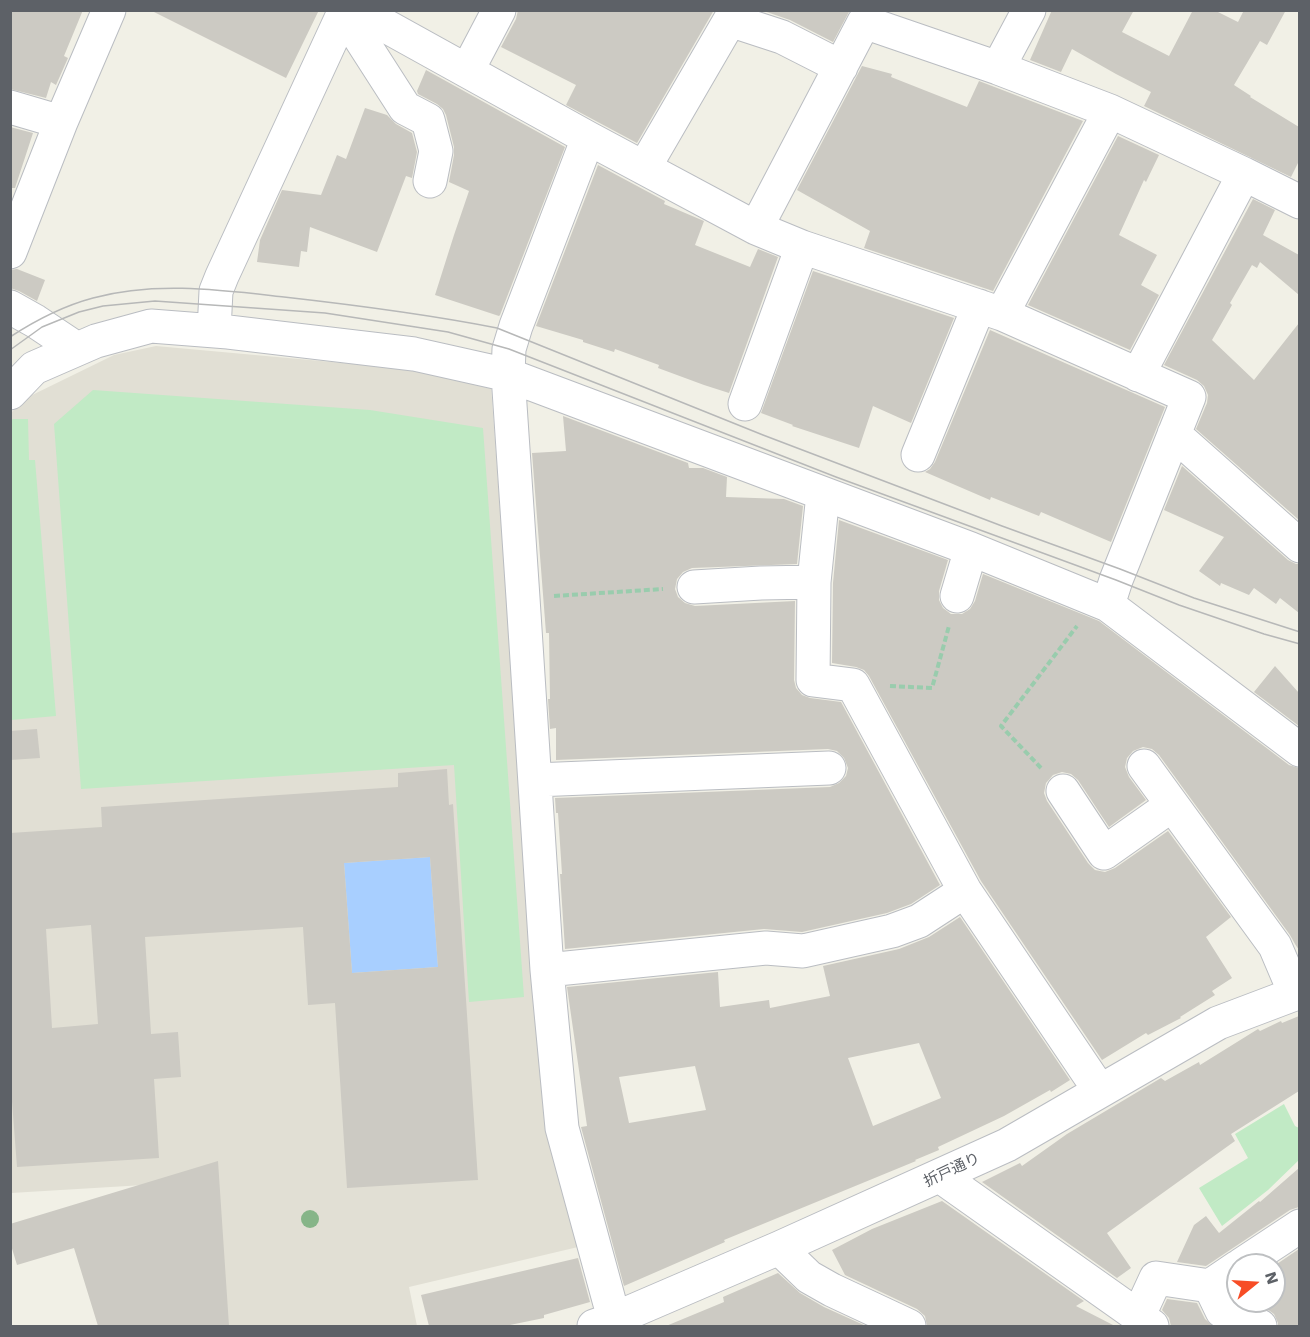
<!DOCTYPE html>
<html>
<head>
<meta charset="utf-8">
<style>
	body { margin:0 }
	#map { position:relative; width:1310px; height:1337px; overflow:hidden; background:#f1f0e6; font-family:"Work Sans",sans-serif }
	canvas { display:block }
	.frame { position:absolute; inset:0; border:12px solid #5d6167; pointer-events:none }
	.north { position:absolute; left:1226px; top:1253px; width:60px; height:60px; box-sizing:border-box; background:#fff; border:2px solid #bec0c2; border-radius:50%; rotate:72deg; font-size:16px; font-weight:700; line-height:24px; text-align:center; color:#5d6167 }
	.north::after { content:''; display:block; margin:auto; width:21px; height:27px; background:#f74d26; clip-path:polygon(50% 0,100% 100%,50% 72%,0 100%) }
</style>
</head>
<body>
<div id="map">
<canvas width="1310" height="1337"></canvas>
<div class="frame"></div>
<div class="north">N</div>
</div>
<script>
const c = document.querySelector('canvas').getContext('2d');
c.lineJoin = 'round';
function fill(path, color) { c.fillStyle = color; c.fill(path, 'evenodd'); }
function strokePath(path, color, width, dash) { c.strokeStyle = color; c.lineWidth = width; c.lineCap = dash ? 'butt' : 'round'; c.setLineDash(dash || []); c.stroke(path); }
function write(font, color, halo, rows, align = 'center') {
  c.font = font + ' "Work Sans","Noto Sans JP",sans-serif'; c.lineWidth = 4.5; c.setLineDash([]); c.textBaseline = 'middle'; c.strokeStyle = halo; c.fillStyle = color; for (const [text, x, y, turn = 0] of rows) {
    c.save(); c.translate(x, y); c.rotate((+turn || 0) * Math.PI / 180); c.textAlign = isNaN(turn) ? turn : align; if (halo) c.strokeText(text, 0, 0); c.fillText(text, 0, 0); c.restore();
  }
}
fill(new Path2D(`
	M156,346L398,368L491,386L544,1111L578,1247L409,1287L417,1326H162L153,1293L144,1185L11,1193V413L24,399L114,355Z`), '#e1dfd4');
fill(new Path2D(`
	M93,390L370,410L483,428L524,997L469,1002L454,765L81,789L54,424Z
	M13,419H28L29,460H35L56,716L11,720L10,421Z
	M1284,1104L1295,1126L1299,1128V1160L1268,1190L1222,1226L1199,1188L1248,1158L1235,1134Z`), '#c1eac5');
fill(new Path2D(`
	M430,857L438,967L352,973L344,863Z`), '#a8cfff');
fill(new Path2D(`
	M10,10H83L64,56L68,58L56,85L51,82L46,98L10,89Z
	M150,10H319L286,78Z
	M518,10H714L637,143L566,105L576,85L501,47L516,19Z
	M761,10H850L833,42L790,20Z
	M1052,10H1134L1122,32L1169,56L1193,10H1214L1238,22L1244,10H1286L1267,45L1260,41L1234,85L1251,96L1250,97L1299,127V161L1291,177L1144,106L1151,92L1116,74L1072,49L1061,72L1030,60Z
	M862,66L892,74L891,77L967,107L979,81L1083,121L993,291L864,248L870,231L797,190Z
	M426,70L565,147L500,315L499,316L435,295L454,235L469,191L449,182L454,155V147L446,115L443,109L437,104L418,94L417,91Z
	M365,108L387,115L396,124L412,133L417,152L412,178L406,176L377,252L310,227L307,252L301,251L299,267L257,262L260,240L282,190L321,195L337,155L346,159Z
	M10,127L33,133L15,188H10Z
	M1118,136L1159,155L1146,182L1144,180L1119,235L1157,255L1141,285L1159,295L1130,350L1028,305Z
	M598,165L665,201L664,204L704,221L695,245L750,267L758,249L778,257L729,393L704,385L658,368L659,365L615,349L614,352L583,342V340L536,326Z
	M1253,199L1275,210L1263,235L1299,255V295L1260,262L1257,268L1252,265L1230,303L1232,305L1212,340L1254,380L1299,323V520L1196,429L1207,403L1208,395L1204,386L1197,380L1164,365Z
	M17,269L45,280L37,301L19,291L10,288V270Z
	M813,271L954,318L911,423L873,406L859,448L792,426L793,425L761,413Z
	M990,330L1165,407L1111,542L1041,512L1039,516L991,497L990,500L925,472L930,469L935,462Z
	M563,416L688,463L689,468H703L727,477L726,497L784,499L803,506L797,564L692,568L683,572L677,579L675,589L678,597L685,603L695,606L795,601L794,680L796,688L802,695L810,698L841,702L940,885L911,904L887,913L802,932L764,929L565,949L560,874H562L558,813H556L555,798L830,787L839,783L846,776L848,768L844,758L837,751L828,749L556,760V728L550,729L548,699H550L549,633H546L532,453L566,451Z
	M1182,466L1288,560L1296,564H1299V613L1280,598L1276,604L1254,588L1249,595L1221,583L1220,586L1199,571L1224,537L1164,510Z
	M839,520L948,560L939,591V600L943,608L951,614H962L970,609L975,601L983,574L1099,621L1289,765L1299,768V950L1295,944L1290,935L1159,755L1152,749L1143,747L1133,751L1127,758L1125,767L1129,777L1146,800L1109,827L1078,780L1071,774L1062,772L1053,775L1046,783L1044,793L1047,801L1088,863L1095,870L1105,872L1115,868L1168,831L1231,917L1206,937L1232,978L1212,991L1215,995L1180,1017L1181,1018L1148,1035L1146,1033L1102,1060L981,881L869,676L864,670L856,667L832,663L833,583Z
	M1275,666L1299,693V726L1254,692Z
	M37,729L40,758L10,760V731Z
	M447,769L449,805L453,804L478,1180L347,1188L335,1003L308,1005L303,927L145,937L151,1034L178,1032L181,1077L154,1079L159,1158L17,1167L10,1075V833L102,827L101,807L398,787V773ZM430,857L438,967L352,973L344,863ZM91,925L98,1024L52,1028L46,929Z
	M960,917L1070,1080L1051,1092L1050,1090L1004,1116L938,1147L939,1150L915,1160L916,1161L724,1240L725,1242L624,1286L581,1127L587,1126L567,987L718,972L720,1007L769,1000L770,1008L830,996L823,966L899,949L929,937ZM919,1043L941,1098L873,1126L848,1058ZM695,1066L706,1110L629,1123L619,1077Z
	M1299,1016V1091L1231,1134L1235,1141L1107,1233L1131,1268L1117,1278L982,1182L1020,1163L1022,1166L1067,1134L1161,1078L1165,1081L1199,1062L1200,1065L1258,1029L1260,1031L1281,1021L1282,1023Z
	M218,1161L229,1326H98L74,1248L17,1265L10,1242V1224Z
	M1299,1168V1207L1290,1210L1206,1266L1177,1262L1194,1225L1206,1216L1219,1233L1259,1201L1260,1202Z
	M942,1201L1084,1301L1076,1306L1115,1326H927L925,1316L917,1309L845,1275L832,1250L872,1229Z
	M1299,1249V1326H1278V1323L1274,1314L1267,1309L1248,1301H1274V1266Z
	M578,1258L590,1302L544,1315V1318L505,1326H429L421,1295Z
	M778,1273L800,1293L824,1307L866,1326H666L724,1302L723,1297Z
	M1167,1299L1197,1303L1205,1319L1213,1326H1171L1169,1318L1162,1310Z`), '#cccac3');
const minor = new Path2D(`
	M357,10L588,138L756,228L802,247L1002,314L1189,397L1116,580L1108,605
	M344,13L405,108L428,120L436,151L430,181
	M998,68L1029,10
	M467,71L499,10
	M10,107L61,122
	M588,138L516,326L509,349L508,375L523,598L547,970L562,1128L616,1326
	M644,168L730,20L782,37L841,67
	M756,228L864,22L998,68L1110,111L1244,174L1300,202
	M10,252L61,122L109,10
	M10,307L35,321L77,349
	M1002,314L1110,111
	M214,331L216,291L222,276L345,10
	M1138,375L1244,174
	M10,393L34,368L96,341L151,326L228,332L414,354L508,375L971,549L1108,605L1300,750
	M745,404L802,247
	M1174,434L1300,546
	M918,455L979,306
	M823,494L814,582L813,680L853,685L965,891L1100,1091
	M694,587L761,583L814,582
	M957,596L971,549
	M1144,766L1275,946L1295,993
	M535,780L829,768
	M1063,791L1104,853L1172,805
	M547,970L766,948L803,951L892,931L919,921L965,891
	M940,1176L1152,1326
	M779,1248L809,1277L832,1290L909,1326
	M1241,1265L1300,1226
	M1210,1286L1222,1311L1260,1326
	M1138,1317L1156,1278L1210,1286L1238,1267
	M594,1326L614,1319L779,1248L1007,1145L1218,1023L1300,992`);
strokePath(minor, '#babdc2', 35);
strokePath(new Path2D(`
	M554,596L663,589
	M890,686L932,688L949,626
	M1041,768L1001,726L1077,626`), '#99ccad', 4, [6, 3]);
strokePath(minor, '#fff', 33);
strokePath(new Path2D(`
	M10,337C36,320 63,306 93,298C155,281 221,290 284,297C355,305 426,314 497,328L763,435L1002,526L1120,569L1194,598L1300,632
	M10,350L42,327L79,312L103,306L155,301L325,313L448,332L509,349L836,477L1116,580L1179,605L1264,634L1300,644`), '#b7b8b8', 1.5);
c.fillStyle = '#86b588';
for (const [x, y] of [
	[310,1219]
]) { c.beginPath(); c.arc(x, y, 9, 0, 2 * Math.PI); c.fill(); }
write('15px', '#5d6167', '#fff', [
	["折戸通り",952,1170,-25]
]);
</script>
</body>
</html>
